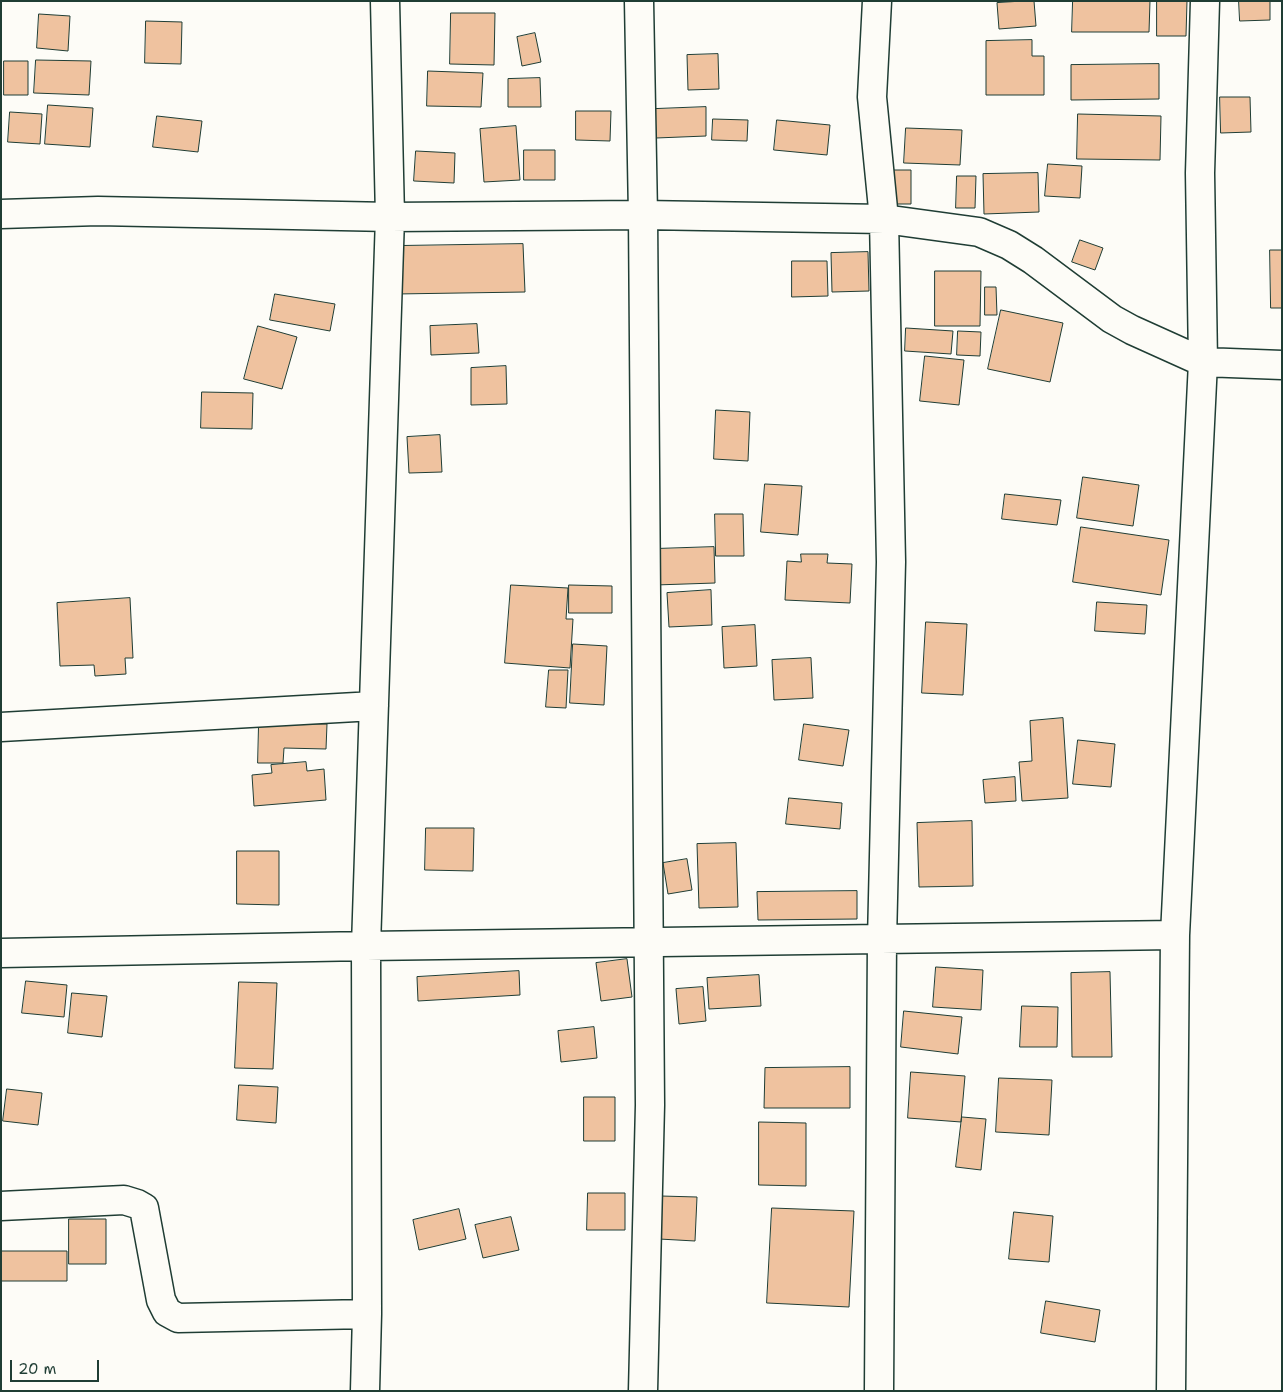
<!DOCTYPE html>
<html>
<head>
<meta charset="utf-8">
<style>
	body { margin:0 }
	#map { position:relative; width:1283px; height:1392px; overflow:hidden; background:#fdfcf7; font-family:"Shantell Sans",sans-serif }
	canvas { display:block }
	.frame { position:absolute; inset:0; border:2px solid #1f3d34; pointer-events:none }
	.scale { position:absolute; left:10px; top:1360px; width:89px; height:22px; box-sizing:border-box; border:2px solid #1f3d34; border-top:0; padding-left:6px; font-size:15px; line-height:18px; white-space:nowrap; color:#1f3d34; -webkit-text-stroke:4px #fdfcf7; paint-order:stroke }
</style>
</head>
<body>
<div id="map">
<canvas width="1283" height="1392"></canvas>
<div class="frame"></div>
<div class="scale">20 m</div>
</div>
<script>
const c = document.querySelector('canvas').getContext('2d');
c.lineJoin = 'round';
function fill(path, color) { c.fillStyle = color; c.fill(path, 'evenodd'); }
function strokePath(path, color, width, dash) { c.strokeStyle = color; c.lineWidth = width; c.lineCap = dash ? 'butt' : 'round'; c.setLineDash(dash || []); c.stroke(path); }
const building = new Path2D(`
	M1023,1H1034L1036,26L999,29L997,3Z
	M1073,1H1150L1149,32H1072Z
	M1157,1H1187L1186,36H1157Z
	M1239,1H1270V20L1240,21Z
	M451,13H495L494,65L450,64Z
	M39,14L70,16L68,51L37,48Z
	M146,21L182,22L181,64L145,63Z
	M535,33L541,62L522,66L517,37Z
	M1032,40V56H1044V95H986V41Z
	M718,54L719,89L688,90L687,55Z
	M36,60L91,61L89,95L34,93Z
	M4,61H28V95H4Z
	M1159,64V99L1071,100V65Z
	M428,71L483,73L481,107L427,106Z
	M540,78L541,107H508V79Z
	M1220,97H1250L1251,132L1221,133Z
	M48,105L93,108L90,147L45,144Z
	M706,107V136L656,138L655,109Z
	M576,111H611L610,141L576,140Z
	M10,112L42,114L40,144L8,142Z
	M1078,114L1161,116L1160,160L1077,159Z
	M157,116L202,121L198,152L153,147Z
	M713,119L748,120L747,141L712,140Z
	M777,120L830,125L827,155L774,150Z
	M516,126L520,180L484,182L480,129Z
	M906,128L962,130L960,165L904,163Z
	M524,150H555V180H524Z
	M416,151L455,153L454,183L414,181Z
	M1048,164L1082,166L1080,198L1045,196Z
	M894,170H911V204H894Z
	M1038,173L1039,212L984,214L983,174Z
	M957,176H976L975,208H956Z
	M1080,240L1103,248L1095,270L1072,262Z
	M523,244L525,292L396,294V246Z
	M1270,250H1282V308H1271Z
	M868,252L869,291L832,292L831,253Z
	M792,261H827L828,296L792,297Z
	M935,271H981L980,326H935Z
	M985,287H996L997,315H985Z
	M275,294L335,304L330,331L270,320Z
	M1001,310L1063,323L1050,382L988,369Z
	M477,324L479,353L431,355L430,326Z
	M258,326L297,337L282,389L244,379Z
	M906,328L953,331L951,354L905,351Z
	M958,331L981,332L980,356L957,355Z
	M925,356L964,360L959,405L920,401Z
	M506,366L507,404L471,405V368Z
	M202,392L253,393L252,429L201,428Z
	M716,410L750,412L748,461L714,459Z
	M440,435L442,472L409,473L407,437Z
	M1083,477L1139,485L1133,526L1077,518Z
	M765,484L802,486L798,535L761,532Z
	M1005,494L1061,500L1057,525L1002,519Z
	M715,514H743L744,556H716Z
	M1081,527L1169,540L1161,595L1073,582Z
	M714,547L715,583L655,585L654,549Z
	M801,554H828L827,563L852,564L850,603L785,600L787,561L801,562Z
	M511,585L568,588L566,619H573L570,668L505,663Z
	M569,585L612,586V613H569Z
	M711,590L712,625L669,627L667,593Z
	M130,598L133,658H125L126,674L95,676L94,665L60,666L57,603Z
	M1097,602L1147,605L1145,634L1095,631Z
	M926,622L967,624L963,695L922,693Z
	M755,625L757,666L724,668L722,627Z
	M573,644L607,646L604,705L570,703Z
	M811,658L813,698L774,700L772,660Z
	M549,670H568L566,708L546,707Z
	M1063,718L1068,798L1022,801L1019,762L1032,761L1030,721Z
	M259,723L327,724L326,749L284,748L283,763H258Z
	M804,724L849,730L843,766L799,760Z
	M1078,740L1115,744L1111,787L1073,784Z
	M306,762L307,771L324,769L326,800L254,806L252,775L272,773L271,765Z
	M1015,777L1016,801L985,803L983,780Z
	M789,798L842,803L840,829L786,824Z
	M972,821L973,886L919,887L917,823Z
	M426,828H474L473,871L425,870Z
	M736,843L738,907L699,908L697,844Z
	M237,851H279V905L237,904Z
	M687,859L692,890L668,894L663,863Z
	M857,891V919L758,920L757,892Z
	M627,959L632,997L601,1001L596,963Z
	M936,967L983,970L981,1010L933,1007Z
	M519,971L520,995L418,1001L417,977Z
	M1110,972L1112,1057H1072L1071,973Z
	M759,975L761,1006L709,1009L707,978Z
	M26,981L67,985L64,1017L22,1013Z
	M239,982L277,983L273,1069L235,1068Z
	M703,987L706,1021L679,1024L676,989Z
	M72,993L107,996L102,1037L68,1033Z
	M1022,1006L1058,1007L1057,1047H1020Z
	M904,1011L962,1017L958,1054L901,1047Z
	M594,1027L597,1058L561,1062L558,1031Z
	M850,1067V1108H764L765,1068Z
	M911,1072L965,1076L961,1122L908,1118Z
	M999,1078L1052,1080L1049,1135L996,1132Z
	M239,1085L278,1087L276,1123L237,1120Z
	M7,1089L42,1093L38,1125L3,1121Z
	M584,1097H615V1141H584Z
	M962,1117L986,1119L981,1170L956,1167Z
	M759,1122L806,1123V1186L759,1185Z
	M588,1193H625V1230H587Z
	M661,1196L697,1197L695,1241L659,1239Z
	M772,1208L854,1211L849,1307L767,1303Z
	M459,1209L466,1239L419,1250L413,1220Z
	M1014,1212L1053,1216L1049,1262L1009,1259Z
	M511,1217L519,1250L483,1258L475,1225Z
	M69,1219H106V1264H69Z
	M1,1251H67V1281H1Z
	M1046,1301L1100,1310L1095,1342L1041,1333Z`);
fill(building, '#efc29f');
strokePath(building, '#1f3d34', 1);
const minor = new Path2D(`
	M639,1L643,215L650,1105L643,1391
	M877,1L872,97L884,219L891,562L882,940L879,1391
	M1,214L98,211L390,217L643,215L884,219L979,232L1009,245L1033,260L1112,319L1132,330L1203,362L1282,365
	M1,727L374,706
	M1,953L366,946L1175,935
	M1,1206L124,1200L137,1204L144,1208L161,1300L167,1312L178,1318L367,1314
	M365,1391L367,1314L366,946L390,217L385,1
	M1171,1391L1175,935L1203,362L1200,173L1205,1`);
strokePath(minor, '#1f3d34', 31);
strokePath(minor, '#fdfcf7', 28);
</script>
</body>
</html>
